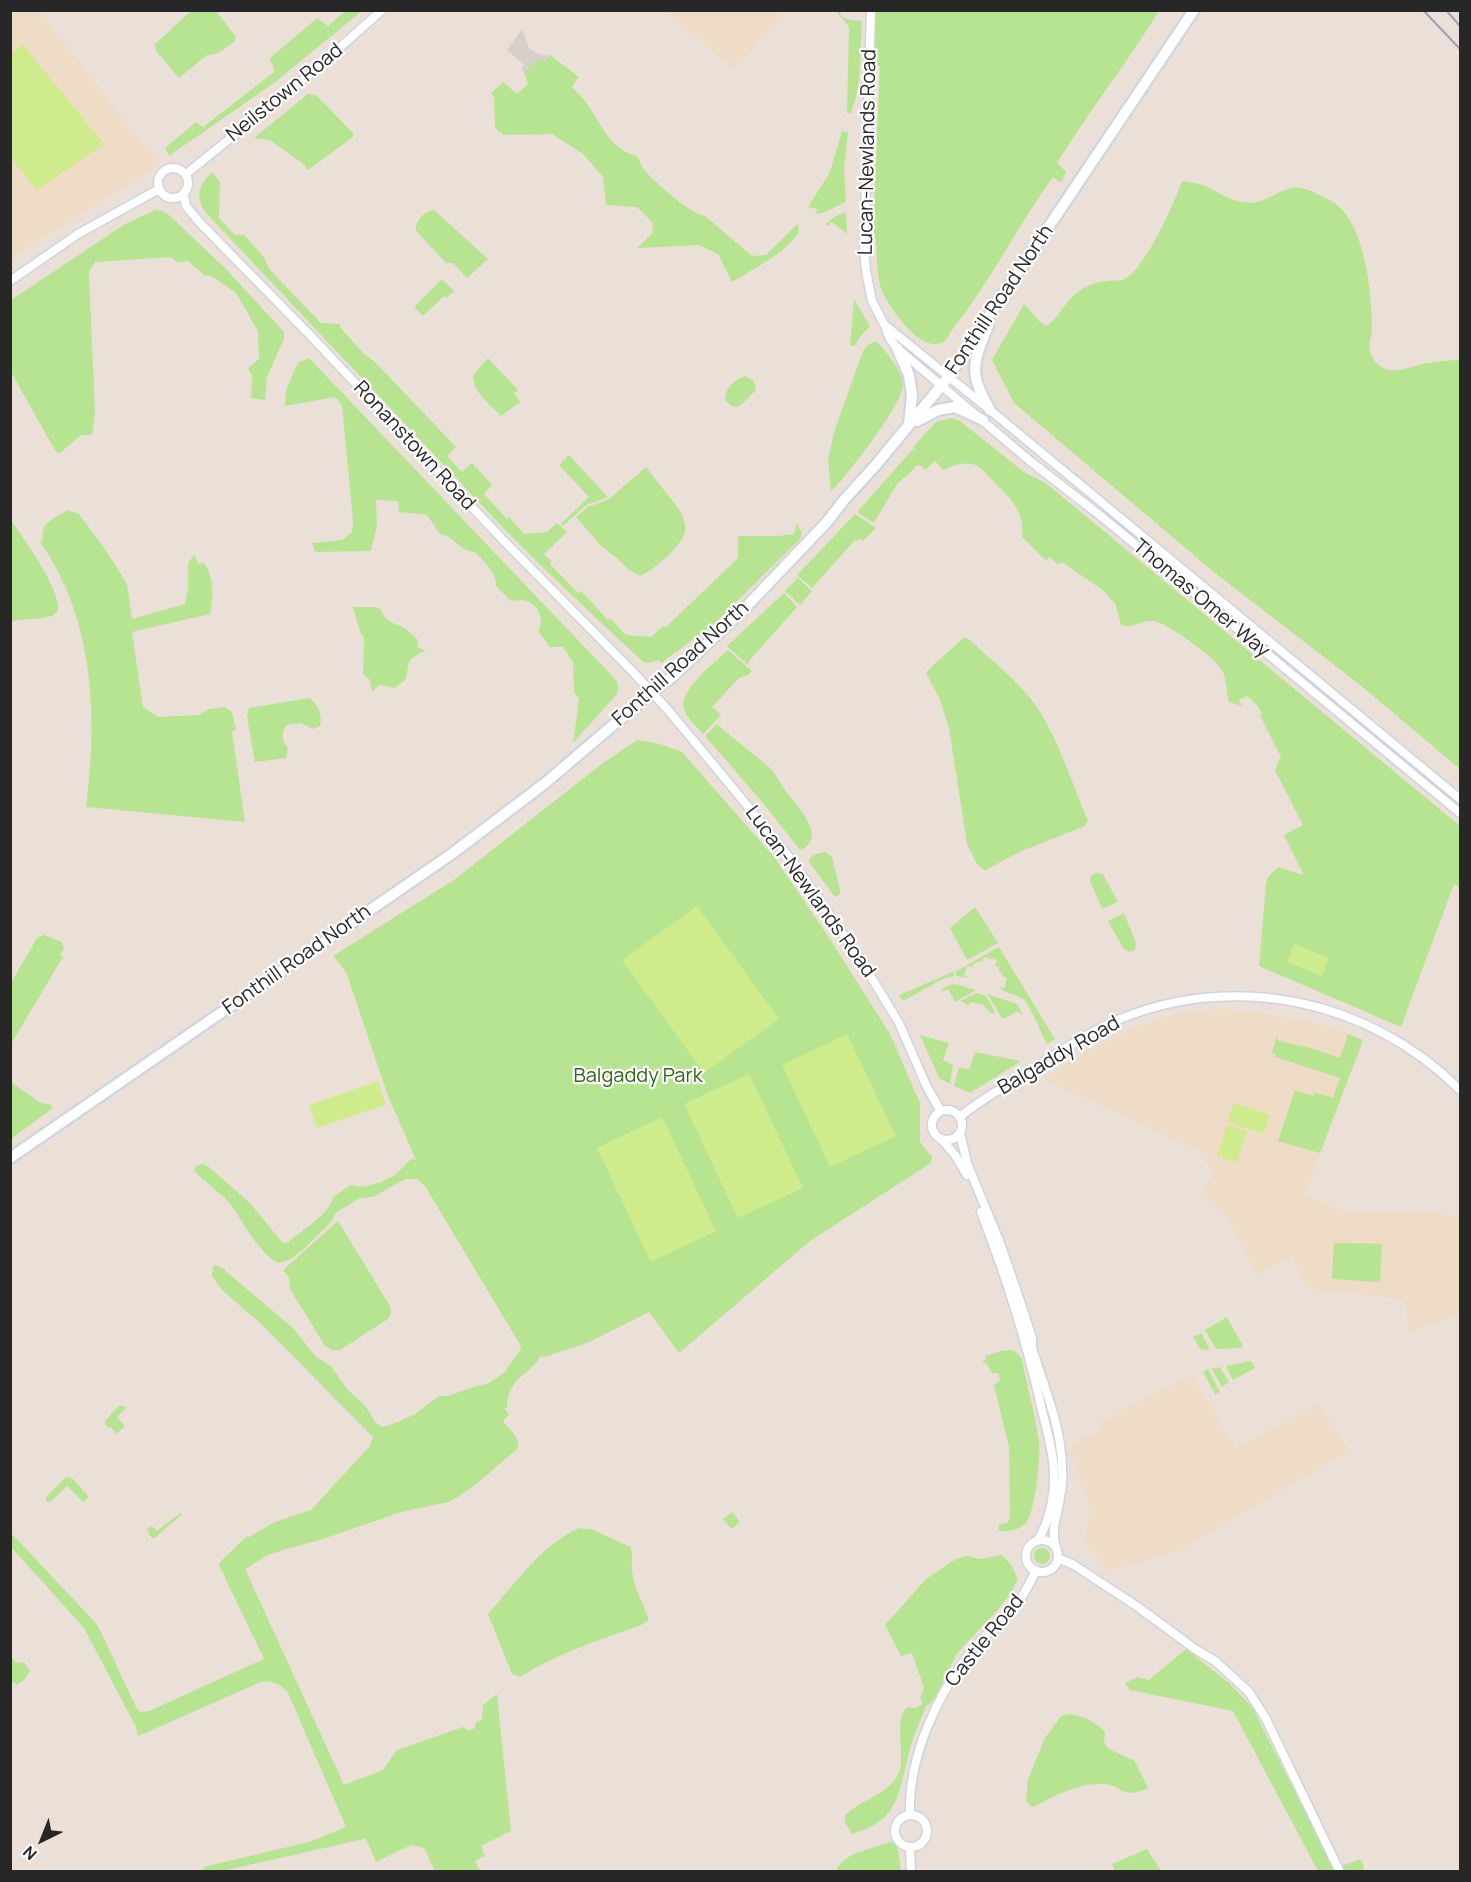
<!DOCTYPE html>
<html>
<head>
<meta charset="utf-8">
<style>
	body { margin:0 }
	#map { position:relative; width:1471px; height:1882px; overflow:hidden; background:#ebe0d8; font-family:Manrope,sans-serif }
	canvas { display:block }
	.frame { position:absolute; inset:0; border:12px solid #272727; pointer-events:none }
	.north { position:absolute; left:12px; top:1810px; width:60px; height:60px; -webkit-text-stroke:4px #fff; paint-order:stroke; rotate:223deg; font-size:16px; font-weight:700; line-height:24px; text-align:center; color:#272727 }
	.north::after { content:''; display:block; margin:auto; width:21px; height:27px; background:#272727; clip-path:polygon(50% 0,100% 100%,50% 72%,0 100%) }
</style>
</head>
<body>
<div id="map">
<canvas width="1471" height="1882"></canvas>
<div class="frame"></div>
<div class="north">N</div>
</div>
<script>
const c = document.querySelector('canvas').getContext('2d');
c.lineJoin = 'round';
function fill(path, color) { c.fillStyle = color; c.fill(path, 'evenodd'); }
function strokePath(path, color, width, dash) { c.strokeStyle = color; c.lineWidth = width; c.lineCap = dash ? 'butt' : 'round'; c.setLineDash(dash || []); c.stroke(path); }
function write(font, color, halo, rows, align = 'center') {
  c.font = font + ' Manrope,sans-serif'; c.lineWidth = 4.5; c.setLineDash([]); c.textBaseline = 'middle'; c.strokeStyle = halo; c.fillStyle = color; for (const [text, x, y, turn = 0] of rows) {
    c.save(); c.translate(x, y); c.rotate((+turn || 0) * Math.PI / 180); c.textAlign = isNaN(turn) ? turn : align; if (halo) c.strokeText(text, 0, 0); c.fillText(text, 0, 0); c.restore();
  }
}
fill(new Path2D(`
	M11,11H39L160,165L11,258Z
	M666,11H786L734,69Z
	M1229,1009L1304,1020L1333,1028L1364,1040L1305,1195L1352,1214L1410,1211L1433,1212L1460,1217V1311L1453,1314L1448,1319L1408,1332L1407,1310L1404,1299L1307,1289L1291,1257L1257,1275L1230,1222L1201,1190L1215,1175L1205,1161L1208,1155L1043,1079L1089,1050L1134,1028L1164,1017L1201,1010Z
	M1192,1374L1235,1448L1319,1404L1349,1451L1179,1551L1109,1571L1085,1544L1090,1507L1070,1453L1073,1445L1084,1437L1089,1438L1101,1431L1099,1423Z`), '#eedcc6');
fill(new Path2D(`
	M191,11H216L236,37L235,41C227,47 217,56 207,55L179,78L156,51L155,44Z
	M345,11H362L274,83L169,156L165,148L196,122L203,127L274,72L273,65L269,59L317,18L328,26Z
	M836,11H839C842,21 852,20 862,21C860,51 862,85 851,113H847L849,27Z
	M876,11H1159C1127,63 1089,111 1057,163L1066,172L1061,183L1053,177C1018,225 992,279 955,326C951,331 947,341 941,343C920,352 890,309 883,293C874,273 880,250 873,230L880,66L874,64Z
	M550,55L579,77L572,87C578,93 584,99 588,105C602,126 611,150 637,156C640,162 643,169 647,173C658,185 691,214 705,216L752,256L766,255L798,223L799,233C782,255 755,268 732,282L718,254L699,245L637,248L652,234L653,223L637,207L606,205L603,177L583,154L552,134L504,135L495,128L494,97L491,93L503,82L517,94L528,84L524,72L537,59L544,62Z
	M308,94L316,95L353,133V137L308,170L302,163L270,140L254,138Z
	M842,131L848,132L844,168L846,202L825,212L816,214L817,209L808,207L830,172Z
	M212,172L220,182L219,218L235,235H244L264,257L270,270L321,323L340,324V327L363,353L376,363L456,447L447,456L462,472L472,463L492,485L484,494L507,519L509,517L524,534L547,532L557,523L567,532L544,554L552,562L550,564L578,593L581,591L608,620L610,618L626,635L651,637L663,626L665,628L738,558V536H778L794,534L797,523L802,533L800,539L713,625L661,663L659,660L648,663L642,661C597,619 552,577 508,533L206,213C195,197 198,186 212,172Z
	M1182,181C1187,182 1194,183 1200,184C1215,189 1224,199 1242,202C1273,208 1283,173 1319,195C1325,198 1331,200 1336,204C1365,226 1372,293 1372,328C1372,335 1368,344 1370,351C1371,359 1380,368 1388,370C1401,373 1416,364 1429,363C1439,361 1450,361 1460,359V769L1359,684L1215,573L1014,403L992,360L1024,304L1041,323L1047,326C1059,317 1065,301 1078,292C1087,285 1097,282 1108,281C1112,280 1118,281 1122,280C1144,273 1174,203 1182,181Z
	M155,210L162,211L169,215L225,268L284,332V339L267,377L265,400L251,398L252,376L248,368L259,359L258,331L236,293L213,277L204,275L188,261L177,262L171,257L95,262L89,272L95,414L92,435H81L60,453L56,452L11,372V300L125,224Z
	M434,210L488,259L467,278L453,263H446L416,231C415,220 424,212 434,210Z
	M846,212L847,234L832,222L828,226L825,225L834,217Z
	M442,279L454,291L446,298L444,296L423,316L414,307Z
	M854,299L870,326L859,338L855,346L850,345Z
	M875,341C885,348 902,371 903,383C904,404 847,475 831,492L828,460L834,432L863,351L868,345Z
	M309,358L616,680L619,688L617,694L573,743L579,699L574,692L573,662L563,647H550L538,631C545,621 539,605 527,601C522,599 515,601 511,601L496,586C497,572 484,562 475,552C459,551 456,537 440,534L427,515L399,512L398,501L376,500L377,526L371,551L315,552L312,543L343,540L352,532L353,521L342,405L335,397L285,406L286,390L298,363Z
	M488,358L518,390L514,393L520,402L501,416C490,404 473,393 473,375Z
	M745,376L754,381L756,390L741,405L736,407L730,405L725,400C725,388 734,380 745,376Z
	M952,418L960,421L1024,472L1047,484L1460,826V888L1454,884L1401,1027L1259,966L1266,884L1268,877L1278,867L1304,875L1284,835L1303,825L1275,770L1281,757L1260,715L1262,714L1257,705L1247,696L1239,700L1242,706L1229,702C1226,692 1227,680 1222,670C1216,658 1166,622 1153,621C1142,620 1132,629 1121,625L1116,605L1104,591L1062,562L1058,565L1050,557L1046,561L1022,537C1025,511 1010,498 993,481C989,477 984,470 979,467C968,460 954,465 943,470L935,461L925,470L922,466L916,465L915,468L897,484L874,523L857,512L913,449L915,454L914,446L936,422Z
	M569,455L608,497L586,505L563,526L561,524L589,497L559,465Z
	M646,467L678,508C683,516 686,523 685,532C682,546 653,571 640,576L629,570L618,559L601,546L576,517L588,507L609,499Z
	M68,510L79,514L107,552L127,584L132,619L185,604L188,588V563L194,555L198,564L204,563C214,577 214,597 210,614L132,632L143,707L158,717L199,715L209,709L225,707L232,712L236,729L232,732L245,822L86,807C98,717 94,618 40,542L43,539C40,522 55,518 68,510Z
	M855,514L876,528L863,541L861,539L855,540L812,588L797,575Z
	M10,519C23,537 62,591 58,611L52,616L43,618L11,621Z
	M798,578L812,591L800,605L785,591Z
	M784,593L797,607L749,661L748,665L727,646Z
	M353,607H376L381,609C384,620 392,623 402,627C408,630 413,636 418,640L417,647L426,651L418,654L409,661L406,679L395,688L380,685L372,692L370,680L363,674L364,638L360,632Z
	M965,637L971,641C992,661 1017,680 1034,703C1056,733 1073,785 1088,821L1085,826L1019,852L986,870H984L977,864L967,844L949,728L940,700L926,673C927,670 962,639 965,637Z
	M728,650L752,671L748,675L739,678L712,707L721,715L703,734C696,726 686,718 684,708C679,689 716,662 728,650Z
	M309,698C318,703 323,716 320,726L313,729L301,723L287,725C280,733 282,741 288,748L286,758L255,762L247,717L249,708Z
	M717,724C729,735 741,744 753,754C759,759 766,764 771,769C776,775 780,783 784,789C794,803 831,838 800,850L763,803L705,736Z
	M637,740L660,744L682,752L774,857L830,939L890,1034L920,1103V1142L932,1157L931,1163L810,1241L679,1353L649,1312L587,1343L544,1357L541,1356C527,1378 508,1376 507,1408H504L509,1414L503,1422C509,1429 522,1438 517,1449L481,1480L461,1495L449,1502L401,1512L323,1539L283,1550L266,1556L245,1569L344,1785L383,1770L397,1750L463,1727L468,1731L475,1728V1723L482,1719L483,1705L497,1694L511,1831L481,1846L485,1856L475,1861L480,1871H435L424,1848L411,1845L376,1862L365,1837L364,1839L222,1871H204L203,1868L207,1866L309,1842L346,1827L288,1693C281,1684 272,1680 261,1682L138,1736L136,1727L84,1628L11,1547V1533L93,1620L99,1628L136,1707L140,1712L149,1711L264,1659L219,1565L222,1560L246,1537H249L275,1522L311,1510L369,1447L373,1437L262,1325L222,1290L212,1276L213,1267L215,1265L222,1268L293,1328L316,1357L331,1366L346,1388L366,1407L376,1423L383,1427L398,1422L415,1414L439,1396H448L473,1387L487,1384L504,1373L520,1350L521,1346L425,1186L417,1179H405L373,1197L360,1198L335,1213L332,1221L306,1247L291,1259L279,1263C261,1257 242,1220 231,1205C221,1193 206,1183 195,1172V1166L203,1164L209,1167L250,1203L282,1242L287,1243C300,1232 331,1213 333,1197L351,1185L363,1187L381,1182L395,1175L411,1159L416,1160L388,1096L346,972L333,956L454,880L603,763Z
	M826,852L832,857L840,890V894L835,897L809,862C810,854 819,853 826,852Z
	M1096,873L1103,874L1118,902L1102,909L1090,881L1091,876Z
	M975,907L998,943L967,960L950,928Z
	M1124,913L1136,943L1135,950C1130,953 1127,951 1123,948L1108,921Z
	M44,935L62,942L64,948L60,955L63,957L11,1044V983L37,938Z
	M999,947L1055,1039L1047,1044C1040,1032 1033,1010 1024,1000C1017,993 1004,995 999,986L1004,988L1007,978L1002,976L1003,973L999,972V967L995,966L997,960L984,957L982,962L979,961L974,964L973,967L967,966L964,975L969,978L957,976L955,972Z
	M953,972L955,976L943,979L903,1001L899,995Z
	M955,984L976,990L955,1002L948,989L941,992V990L947,986Z
	M977,993L986,996L995,1012L992,1014L982,1004L972,1002L968,1005L960,1001Z
	M987,994L1017,1004L1022,1013V1016L1018,1011L1004,1019L1002,1018Z
	M1348,1034L1363,1040L1320,1153L1278,1141L1295,1090L1313,1096L1314,1092L1333,1098L1340,1078L1275,1057L1276,1054L1272,1053L1277,1035L1278,1041L1311,1048L1340,1058Z
	M920,1035L949,1043L943,1060L953,1065L950,1084L939,1078Z
	M975,1052L1021,1061L970,1093L954,1086L959,1067L969,1070Z
	M11,1082L41,1103L51,1105L53,1108L11,1139Z
	M338,1221L390,1306L391,1313L388,1319L340,1350H332L325,1346L290,1289L289,1278L283,1270Z
	M1334,1243L1382,1244L1380,1282L1332,1279Z
	M1227,1317L1243,1346L1241,1348L1216,1349L1205,1330Z
	M1201,1333L1210,1350L1200,1349L1193,1337Z
	M1011,1350L1016,1352L1022,1359C1027,1386 1035,1414 1039,1442C1041,1457 1035,1515 1025,1524C1018,1531 1008,1531 999,1531V1524L1007,1523L1010,1518L1009,1447L994,1385L1000,1380L998,1373H992L987,1364L982,1362L986,1359L985,1356L1001,1351Z
	M1251,1361L1255,1368L1233,1380L1226,1366Z
	M1220,1367L1229,1382L1222,1387L1212,1369Z
	M1208,1369L1220,1392L1215,1394L1203,1372Z
	M120,1405L127,1407L117,1417L125,1426L117,1434L110,1427L108,1428L105,1424V1421Z
	M66,1477L72,1478L89,1497L83,1502L67,1486L50,1502L46,1501L45,1498Z
	M732,1512L740,1522L731,1529L723,1519Z
	M180,1513L182,1514L155,1538H152L148,1532L147,1529L152,1526L157,1531Z
	M579,1528L591,1529L630,1547C634,1554 631,1562 632,1571C634,1587 642,1602 648,1617V1621L639,1626C598,1640 557,1654 520,1677L512,1674L488,1614C516,1583 540,1546 579,1528Z
	M1034 1556a8 8 0 1 1 16 0a8 8 0 1 1-16 0Z
	M1002,1555L1011,1565L1018,1579L1010,1594L996,1612L958,1652L935,1697L929,1705H927C919,1722 912,1739 908,1757C897,1799 898,1820 852,1834L845,1822V1815C862,1799 892,1794 900,1770C905,1753 893,1717 908,1707L915,1708L923,1704L920,1697L924,1688L912,1653L901,1656L885,1625L926,1579L956,1559L967,1556L980,1559Z
	M1186,1649L1229,1683L1252,1707L1334,1869L1360,1859L1364,1866L1363,1870L1359,1872L1318,1871L1233,1711L1130,1690L1125,1683L1137,1677L1149,1680Z
	M10,1654L16,1663L24,1662L30,1671L25,1679L17,1685L12,1681Z
	M1070,1714C1085,1717 1095,1721 1105,1732L1104,1743L1109,1749L1135,1761L1148,1788C1119,1800 1126,1786 1104,1784C1077,1783 1057,1795 1033,1807L1026,1802L1028,1779L1045,1738L1061,1716Z
	M889,1842L897,1844L901,1871H836C845,1851 871,1850 889,1842Z
	M1147,1849L1161,1871H1115L1112,1864Z`), '#b7e491');
fill(new Path2D(`
	M22,44L104,144L37,190L11,158V54Z
	M697,906L779,1019L704,1073L622,960Z
	M1294,944L1329,958L1322,976L1287,962Z
	M847,1034L896,1136L830,1167L782,1065Z
	M749,1074L803,1188L738,1218L684,1104Z
	M378,1081L386,1105L317,1128L309,1105Z
	M1234,1103L1270,1115L1264,1134L1228,1122Z
	M662,1117L716,1231L651,1262L597,1148Z
	M1227,1125L1247,1131L1237,1163L1217,1156Z`), '#cfec8c');
fill(new Path2D(`
	M522,29L529,48L537,53L549,56L544,62L536,60L524,72L521,70L524,65L507,50Z`), '#d6d0cb');
const tertiary = new Path2D(`
	M871,10L864,249L866,271L872,301L885,326L890,339L897,348L1030,461L1102,517L1460,813
	M158 183a15 15 0 1 1 30 0a15 15 0 1 1-30 0Z
	M186,174L311,73L382,10
	M184,195L186,206L201,224L308,333L503,540L633,672L668,710L732,787L793,862L862,962L899,1023L926,1085L940,1110
	M10,281L78,234L159,189
	M886,326L990,410L1460,799
	M932 1125a15 15 0 1 1 30 0a15 15 0 1 1-30 0Z
	M960,1117C981,1099 1006,1086 1028,1072C1055,1055 1082,1036 1111,1023C1231,969 1369,999 1460,1090
	M960,1133L967,1163L1000,1243L1017,1292L1032,1338V1348C1044,1387 1062,1428 1062,1469C1063,1478 1062,1488 1060,1497C1058,1514 1050,1530 1056,1547
	M942,1140L955,1155L967,1175
	M981,1212C1006,1276 1026,1340 1041,1406C1047,1431 1055,1457 1054,1483C1053,1503 1048,1523 1038,1540
	M1026 1556a16 16 0 1 1 32 0a16 16 0 1 1-32 0Z
	M1058,1558L1074,1565L1138,1607L1195,1649L1215,1661L1248,1691L1265,1717L1340,1872
	M895 1831a16 16 0 1 1 32 0a16 16 0 1 1-32 0Z
	M910,1815C908,1758 936,1697 970,1653C985,1634 1006,1619 1020,1599C1027,1590 1031,1580 1036,1570
	M910,1848L911,1872`);
const secondary = new Path2D(`
	M988,326C972,365 969,373 990,410
	M897,348L909,375L912,395L909,425
	M917,421L938,410L955,407L983,420
	M10,1158L453,853L544,784L652,692L672,677L745,608L827,522L844,500L875,466L946,380L1194,10`);
strokePath(tertiary, '#cdd3e1', 11);
strokePath(secondary, '#cdd3e1', 14);
strokePath(tertiary, '#fff', 8);
strokePath(secondary, '#fff', 10);
strokePath(new Path2D(`
	M1423,10L1460,49
	M1446,10L1460,26`), '#9ba1b3', 2);
write('20px', '#272727', '#fff', [
	["Neilstown Road",285,93,-39],
	["Lucan-Newlands Road",868,152,-89],
	["Fonthill Road North",1000,300,-56],
	["Ronanstown Road",414,446,47],
	["Thomas Omer Way",1201,599,40],
	["Fonthill Road North",681,664,-42],
	["Lucan-Newlands Road",810,892,54],
	["Fonthill Road North",297,960,-35],
	["Balgaddy Road",1059,1056,-30],
	["Castle Road",985,1641,-51]
]);
write('20px', '#306516', '#fff', [
	["Balgaddy Park",638,1076]
]);
</script>
</body>
</html>
